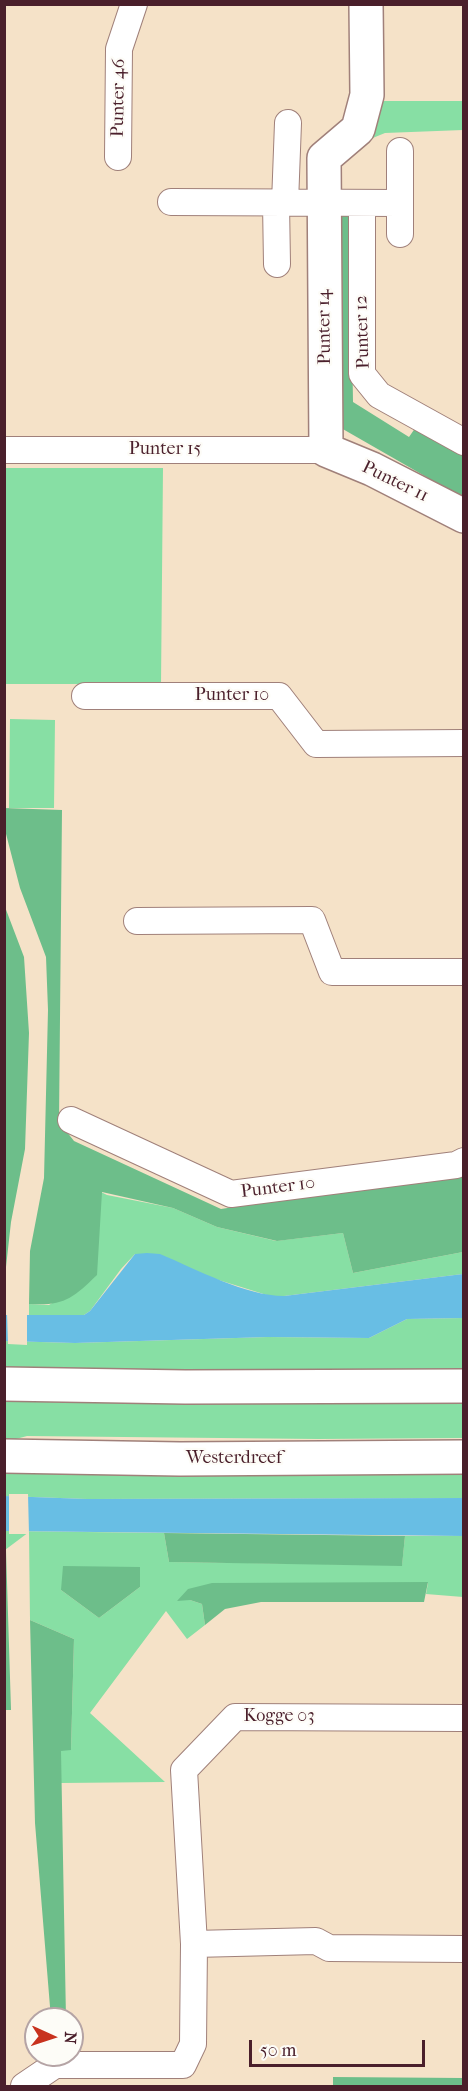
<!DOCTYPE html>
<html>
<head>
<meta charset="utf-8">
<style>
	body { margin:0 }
	#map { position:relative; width:468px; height:2091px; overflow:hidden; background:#f5e2c8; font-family:"IM FELL French Canon",serif }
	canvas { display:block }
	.frame { position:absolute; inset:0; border:6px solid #4a1f2b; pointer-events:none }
	.north { position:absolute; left:24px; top:2007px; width:60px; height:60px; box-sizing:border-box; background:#fdfcf7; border:2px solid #b5a4a5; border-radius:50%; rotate:93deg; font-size:16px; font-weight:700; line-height:24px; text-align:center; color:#4a1f2b }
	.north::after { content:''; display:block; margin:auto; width:21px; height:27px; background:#c8321e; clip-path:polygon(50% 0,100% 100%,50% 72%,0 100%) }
	.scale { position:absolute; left:249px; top:2040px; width:176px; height:27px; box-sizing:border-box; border:3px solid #4a1f2b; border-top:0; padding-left:8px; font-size:18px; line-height:21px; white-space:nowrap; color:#4a1f2b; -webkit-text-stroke:4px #fdfcf7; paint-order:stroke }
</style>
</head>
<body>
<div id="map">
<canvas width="468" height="2091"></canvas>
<div class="frame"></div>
<div class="north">N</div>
<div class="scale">50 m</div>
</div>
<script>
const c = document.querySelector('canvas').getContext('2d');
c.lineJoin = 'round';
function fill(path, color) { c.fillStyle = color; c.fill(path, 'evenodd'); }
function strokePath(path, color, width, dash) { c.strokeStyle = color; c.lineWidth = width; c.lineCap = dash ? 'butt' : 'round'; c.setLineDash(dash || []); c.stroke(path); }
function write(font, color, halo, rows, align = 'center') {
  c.font = font + ' "IM FELL French Canon",serif'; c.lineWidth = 4.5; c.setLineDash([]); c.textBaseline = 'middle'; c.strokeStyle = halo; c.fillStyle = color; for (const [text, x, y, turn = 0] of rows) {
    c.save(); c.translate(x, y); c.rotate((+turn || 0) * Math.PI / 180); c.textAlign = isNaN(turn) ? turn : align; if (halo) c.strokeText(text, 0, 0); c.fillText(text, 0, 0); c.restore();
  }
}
fill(new Path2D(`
	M377,101H463V130L385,133L348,148Z
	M4,468H163L161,684H5Z
	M10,719L55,720L54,808H9Z
	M101,1192L107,1195L173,1208L217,1227L276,1241L343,1233L353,1273L463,1252V1274L284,1296H270L135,1254L121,1269L90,1311L84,1315H29V1304L49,1305L96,1275Z
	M463,1318V1372L5,1369V1341L75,1343L268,1337L369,1338L407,1319Z
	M5,1399L463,1401V1438L318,1439L27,1436L5,1442Z
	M5,1466L463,1469V1498L87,1499L5,1496Z
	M5,1531L164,1533L169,1562L402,1565L405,1536H463V1597L426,1594L428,1583L190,1600L202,1604L205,1625L187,1639L166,1611L90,1713L165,1782L61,1783V1750H71L74,1639L30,1620L29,1532L5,1550ZM140,1587L99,1618L61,1590Z`), '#87dfa4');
fill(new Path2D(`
	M332,213H350L353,402L409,437L418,424L463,450V498L341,428Z
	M4,808L62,810L59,1122L74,1141L221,1209L463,1172V1252L353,1273L343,1233L277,1241L217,1227L173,1208L102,1192L97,1275C72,1299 64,1306 29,1304L30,1251L44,1178L48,1010L46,957L20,888L5,830Z
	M5,907L24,957L29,1033L25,1149L11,1222L5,1276Z
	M164,1533L405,1536L402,1566L169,1562Z
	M5,1550H6L11,1710H5Z
	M63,1566L140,1567V1587L99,1618L61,1590Z
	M428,1582L424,1602H261L225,1609L205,1625L202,1604L190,1600L177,1601L188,1589L212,1583Z
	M30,1620L74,1639L71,1750L61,1751L66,2019H51L35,1823Z
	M333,2077L463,2078V2086H333Z`), '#6dbe8a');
fill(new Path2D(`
	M147,1253L160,1254C196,1269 246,1296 284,1296L463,1274V1318L407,1319L369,1338L268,1337L75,1343L5,1341V1315H84L90,1311L135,1254Z
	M5,1496L87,1499L463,1498V1536L5,1531Z`), '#68bee4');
fill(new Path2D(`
	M7,1312H27V1345L8,1344Z
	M9,1494H28L29,1534H9Z`), '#f5e2c8');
const street = new Path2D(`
	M118,157L119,49L134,4
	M171,202L400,203
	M276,203L277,264
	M285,203L288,123
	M362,203V374L379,395L464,442
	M400,234V151
	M4,450H326
	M85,696H279L316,744L464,743
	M137,921L312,920L332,972H464
	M71,1120L231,1194L456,1165L464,1161
	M194,1944L316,1941L329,1948L464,1949
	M24,2086L55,2065H183L193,2044L194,1944L184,1770L235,1717L464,1718`);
const secondary = new Path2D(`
	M366,4L367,95L358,129L324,158L326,450L372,469L464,516
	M4,1384L185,1387L464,1386
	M4,1456L180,1459L464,1457`);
strokePath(street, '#a0807a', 28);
strokePath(secondary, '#a0807a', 36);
strokePath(street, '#fff', 26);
strokePath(secondary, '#fff', 33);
write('18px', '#4a1f2b', '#fdfcf7', [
	["Punter 46",119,98,-89],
	["Punter 14",325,327,-91],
	["Punter 12",363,332,-92],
	["Punter 15",165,450],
	["Punter 11",395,482,26],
	["Punter 10",232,696],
	["Punter 10",278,1188,-7],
	["Westerdreef",234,1459],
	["Kogge 03",279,1717]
]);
</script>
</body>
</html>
